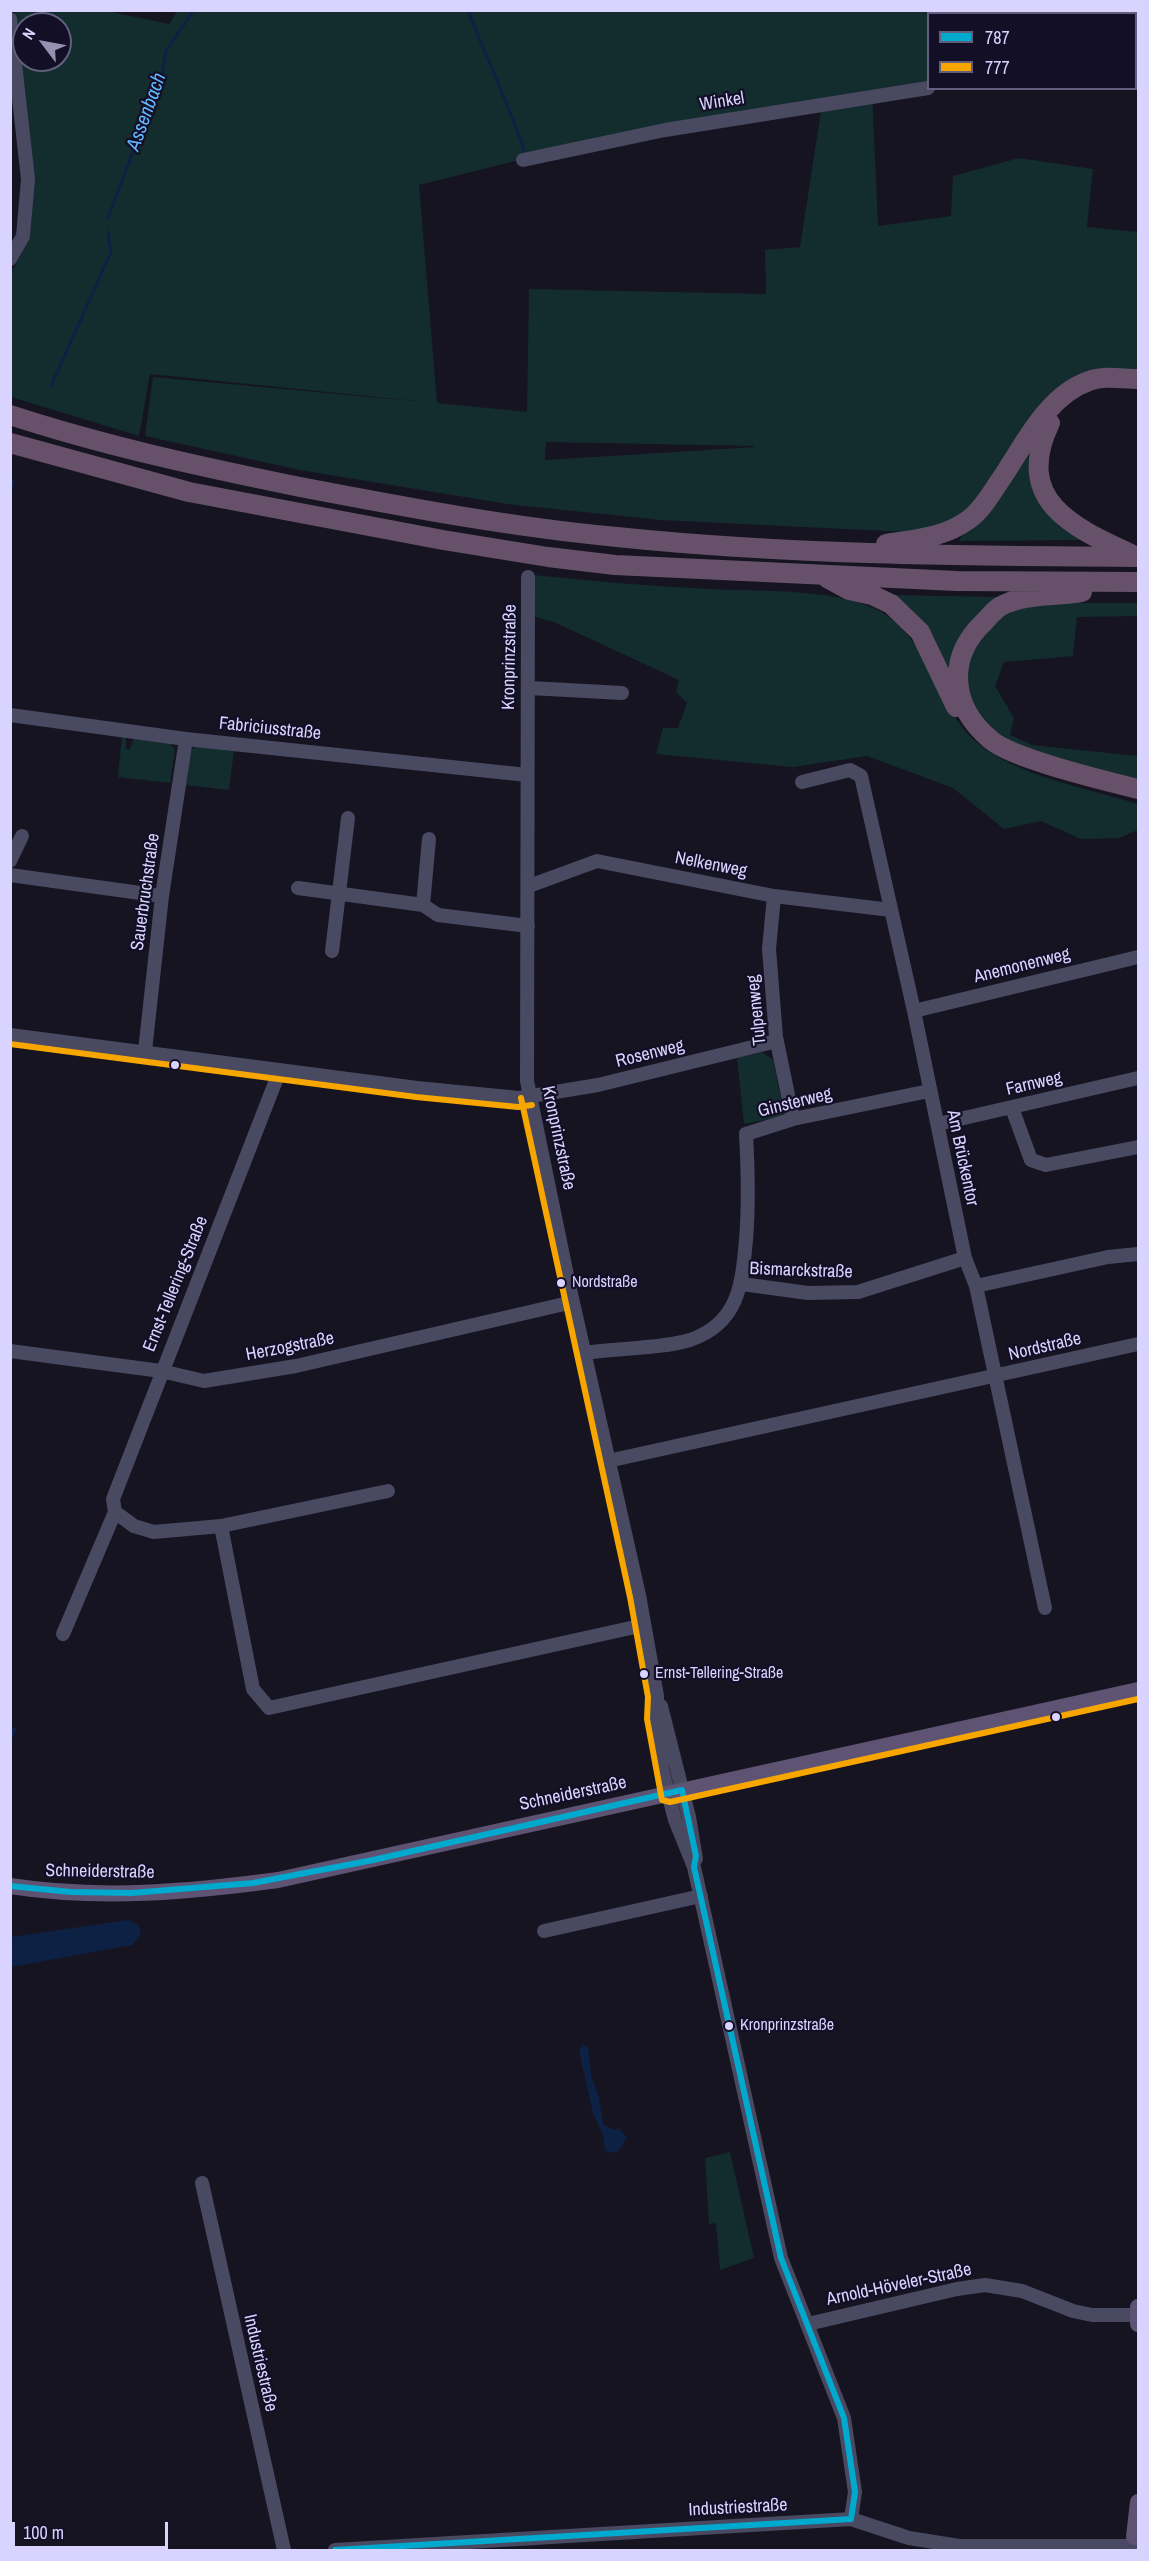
<!DOCTYPE html>
<html>
<head>
<meta charset="utf-8">
<style>
	body { margin:0 }
	#map { position:relative; width:1149px; height:2561px; overflow:hidden; background:#161421; font-family:"Archivo Narrow",sans-serif }
	canvas { display:block }
	.frame { position:absolute; inset:0; border:12px solid #d9d4ff; pointer-events:none }
	.legend { position:absolute; left:927px; top:12px; width:210px; height:78px; box-sizing:border-box; background:#130f26; border:2px solid #625e7d; margin:0; padding:8px 10px; list-style:none; font-size:18px; color:#d9d4ff }
	.legend li { display:flex; align-items:center; gap:12px; height:30px }
	.legend b { width:30px; border:2px solid #625e7d }
	.north { position:absolute; left:12px; top:12px; width:60px; height:60px; box-sizing:border-box; background:#130f26; border:2px solid #625e7d; border-radius:50%; rotate:302deg; font-size:16px; font-weight:700; line-height:24px; text-align:center; color:#d9d4ff }
	.north::after { content:''; display:block; margin:auto; width:21px; height:27px; background:#9591b1; clip-path:polygon(50% 0,100% 100%,50% 72%,0 100%) }
	.scale { position:absolute; left:12px; top:2522px; width:156px; height:27px; box-sizing:border-box; border:3px solid #d9d4ff; border-top:0; padding-left:8px; font-size:18px; line-height:21px; white-space:nowrap; color:#d9d4ff; -webkit-text-stroke:4px #130f26; paint-order:stroke }
</style>
</head>
<body>
<div id="map">
<canvas width="1149" height="2561"></canvas>
<div class="frame"></div>
<ul class="legend">
<li><b style="height:8px;background:#00a9ce"></b>787</li>
<li><b style="height:8px;background:#f7a600"></b>777</li>
</ul>
<div class="north">N</div>
<div class="scale">100 m</div>
</div>
<script>
const c = document.querySelector('canvas').getContext('2d');
c.lineJoin = 'round';
function fill(path, color) { c.fillStyle = color; c.fill(path, 'evenodd'); }
function strokePath(path, color, width, dash) { c.strokeStyle = color; c.lineWidth = width; c.lineCap = dash ? 'butt' : 'round'; c.setLineDash(dash || []); c.stroke(path); }
function write(font, color, halo, rows, align = 'center') {
  c.font = font + ' "Archivo Narrow",sans-serif'; c.lineWidth = 4.5; c.setLineDash([]); c.textBaseline = 'middle'; c.strokeStyle = halo; c.fillStyle = color; for (const [text, x, y, turn = 0] of rows) {
    c.save(); c.translate(x, y); c.rotate((+turn || 0) * Math.PI / 180); c.textAlign = isNaN(turn) ? turn : align; if (halo) c.strokeText(text, 0, 0); c.fillText(text, 0, 0); c.restore();
  }
}
fill(new Path2D(`
	M178,10L1011,11L1013,13L928,14V84L872,92L878,226L951,216L953,176L1019,158L1093,169L1087,227L1138,232V376L1091,377L1050,395L969,511L928,533L660,520L507,504L300,470L145,436L153,377L436,403L150,374L139,436L11,397L10,275L30,236L34,182L14,11H107L169,24ZM24,24H60V60H24ZM821,111L800,247L765,250L766,294L529,289L527,412L437,403L419,185L535,156ZM546,442L754,446L755,447L545,460Z
	M1031,442L1030,458L1085,540L959,541L965,528Z
	M533,575C592,581 650,586 710,589C760,592 840,587 883,613C923,638 935,687 960,724C992,772 1084,787 1138,804V830L1119,838L1081,839L1041,821L1004,829L953,788L867,756L793,767L656,754L663,728H678L687,703L676,692L679,680L554,622L535,617Z
	M888,595L1004,597L949,677Z
	M1033,603H1138V616L1077,617L1073,656L1004,662L995,686L1014,718L1010,735L1032,745L1138,756V781C1107,772 1016,753 994,734C982,724 975,711 969,696C964,683 962,669 969,656C985,624 999,614 1033,603Z
	M122,737H126V749H130L134,738L170,743L175,750L170,783L118,777Z
	M195,746L234,750L229,790L185,785L190,751Z
	M762,1052L773,1060L784,1113L780,1117L744,1124L737,1058Z
	M730,2152L754,2258L720,2270L716,2223L709,2224L705,2158Z`), '#132c2d');
fill(new Path2D(`
	M128,1920L139,1925L141,1935L132,1945L11,1967V1937Z
	M582,2044L588,2048L592,2079L599,2097L603,2124L613,2130L619,2128L627,2138L617,2153L605,2151L603,2135L593,2113L579,2051Z`), '#0d2144');
strokePath(new Path2D(`
	M468,10C486,58 508,102 524,150
	M108,218L162,74L166,51L194,10
	M51,386L111,252L108,232
	M10,492L13,481
	M10,1728L15,1730L10,1740`), '#0d2144', 3);
strokePath(new Path2D(`
	M1028,10L1031,14
	M10,19L28,179L23,236L10,259
	M1136,67H1138
	M523,160L665,130L928,88
	M528,577L527,1081L569,1285L639,1595L657,1696L656,1718L662,1769L675,1820L694,1867L781,2258L844,2418L855,2492L851,2519
	M530,688L622,693
	M10,715L186,739L527,775
	M802,782L850,770L861,776L914,1011L965,1258L976,1286L1045,1608
	M10,861L22,836
	M10,875L162,896
	M529,886L597,861L774,896L891,910
	M298,888L423,905L438,915L528,926
	M774,896L769,949L776,1037L793,1119
	M423,905L429,839
	M332,951L348,818
	M914,1011L1138,957
	M10,1035L417,1088L519,1098L598,1085L777,1041
	M145,1051L162,896L186,739
	M1012,1108L1031,1160L1046,1165L1138,1147
	M938,1124L1138,1078
	M742,1284L808,1293L858,1292L965,1258
	M976,1286L1108,1257L1138,1254
	M10,1351L161,1371L204,1381L296,1366L573,1302
	M585,1353C616,1348 660,1349 690,1340C739,1323 742,1284 746,1240C749,1204 748,1170 746,1134L793,1119L929,1091
	M608,1461L1138,1344
	M388,1491L221,1526L253,1689L269,1708L644,1625
	M221,1526L154,1532L134,1526L115,1512L113,1499L280,1070
	M63,1634L115,1512
	M661,1706L689,1817L696,1859
	M544,1931L701,1896
	M202,2183L284,2550
	M808,2324L957,2289L985,2285L1022,2291L1073,2311L1092,2315H1136
	M335,2550L851,2519L909,2538L959,2546H1138`), '#4a4962', 14);
strokePath(new Path2D(`
	M10,1886C101,1900 189,1892 278,1880L1138,1690
	M1138,2307V2324
	M1134,2537L1138,2502`), '#5e5373', 16);
strokePath(new Path2D(`
	M10,415C105,446 202,467 300,487C405,507 510,527 617,537C790,555 965,556 1138,557
	M1050,423C1013,500 1072,527 1131,554
	M10,443L189,492L443,540L548,557L615,565L957,581L1138,582
	M886,544C916,539 943,538 968,520C980,512 989,497 997,485C1022,450 1045,396 1089,381C1105,375 1122,379 1138,379
	M827,578L849,590L872,595L891,604L920,632L956,707
	M1082,592C1055,597 1025,593 1001,606C995,609 989,617 984,622C946,658 951,707 991,740C1013,759 1106,781 1138,789`), '#67516a', 20);
strokePath(new Path2D(`
	M682,1790L696,1856L694,1867L781,2258L844,2418L855,2492L851,2519
	M10,1886L71,1892L132,1893L253,1883L373,1860L682,1790
	M335,2550L851,2519`), '#00a9ce', 6);
strokePath(new Path2D(`
	M10,1044L416,1097L518,1107L532,1105
	M521,1098L630,1597L648,1697L647,1719L662,1800L670,1802L1138,1699`), '#f7a600', 6);
for (const [x, y, r, color] of [
	[175,1065,5,"#d9d4ff"],
	[561,1283,5,"#d9d4ff"],
	[644,1674,5,"#d9d4ff"],
	[1056,1717,5,"#d9d4ff"],
	[729,2026,5,"#d9d4ff"]
]) { const dot = new Path2D(); dot.arc(x, y, r, 0, 2 * Math.PI); c.fillStyle = color; c.fill(dot); strokePath(dot, '#130f26', 2); }
write('16px', '#d9d4ff', '#130f26', [
	["Nordstraße",572,1283],
	["Ernst-Tellering-Straße",655,1674],
	["Kronprinzstraße",740,2026]
], 'left');
write('18px', '#d9d4ff', '#130f26', [
	["Winkel",722,102,-9],
	["Kronprinzstraße",510,657,-89],
	["Fabriciusstraße",270,729,6],
	["Nelkenweg",711,865,11],
	["Sauerbruchstraße",146,892,-82],
	["Anemonenweg",1022,966,-14],
	["Tulpenweg",757,1010,-96],
	["Rosenweg",650,1054,-14],
	["Farnweg",1034,1084,-13],
	["Ginsterweg",795,1103,-14],
	["Kronprinzstraße",558,1138,78],
	["Am Brückentor",962,1158,78],
	["Bismarckstraße",801,1271,2],
	["Ernst-Tellering-Straße",176,1284,-68],
	["Herzogstraße",290,1347,-11],
	["Nordstraße",1045,1347,-13],
	["Schneiderstraße",573,1794,-12],
	["Schneiderstraße",100,1872,1],
	["Arnold-Höveler-Straße",899,2285,-12],
	["Industriestraße",260,2363,77],
	["Industriestraße",738,2508,-3]
]);
write('italic 20px', '#62b6ff', '#130f26', [
	["Assenbach",147,112,-70]
]);
</script>
</body>
</html>
